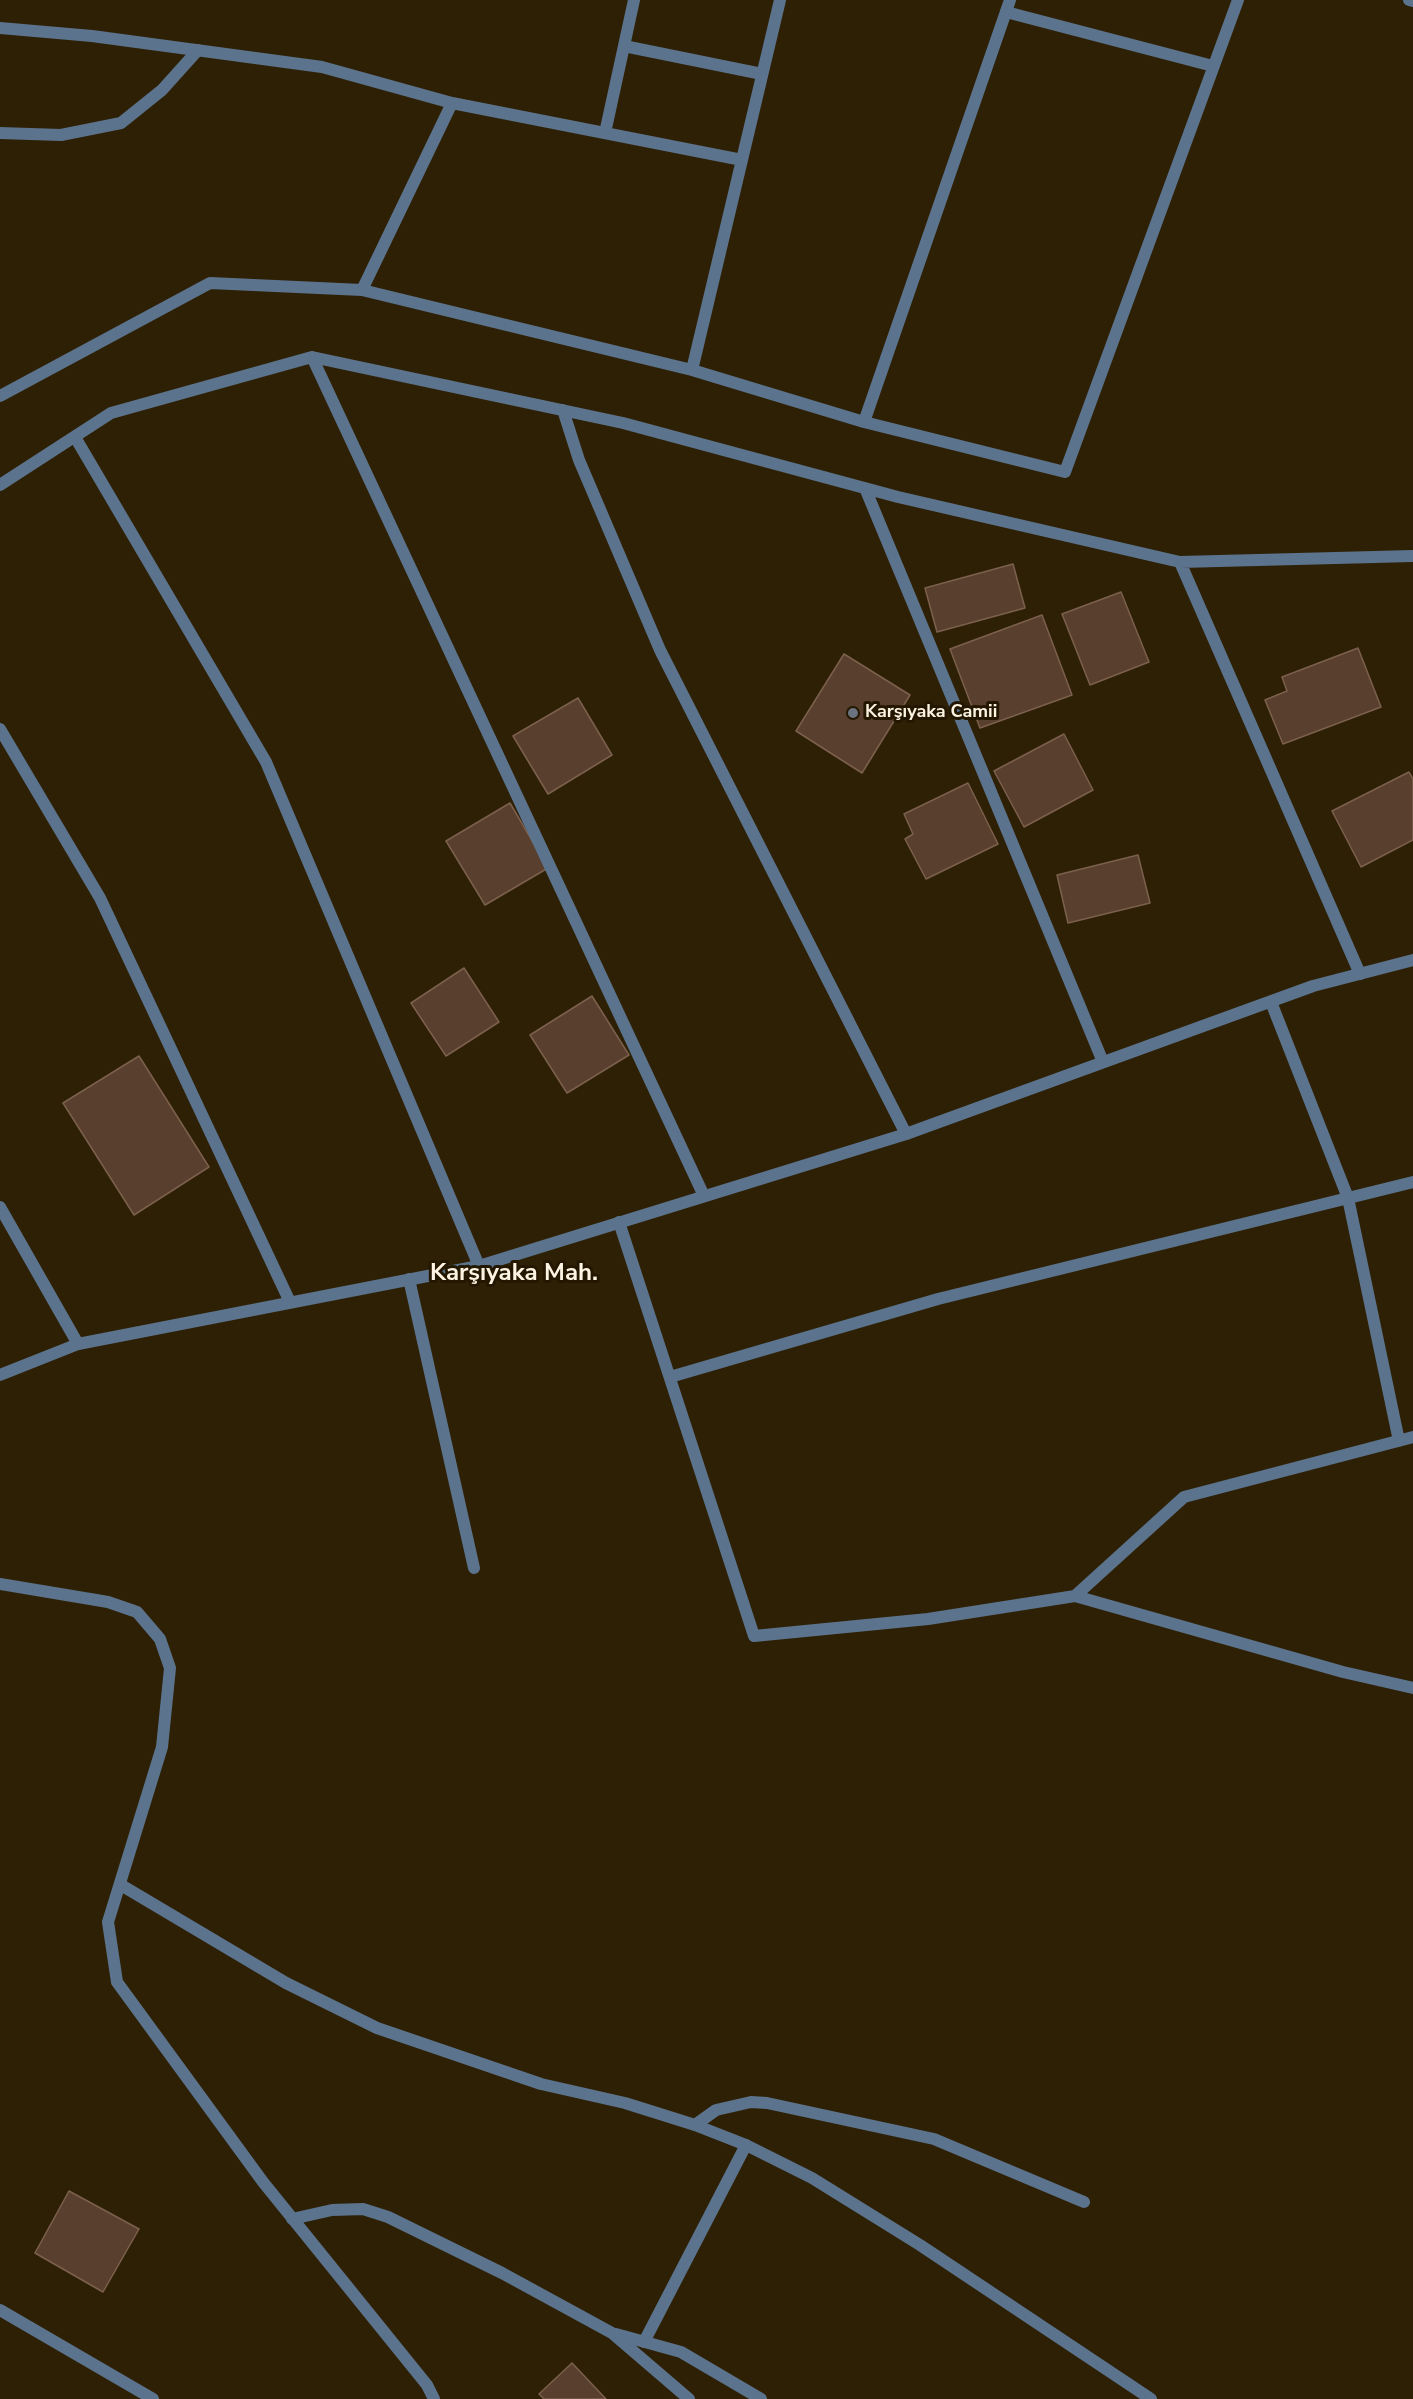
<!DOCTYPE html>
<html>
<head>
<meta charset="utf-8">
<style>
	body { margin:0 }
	canvas { display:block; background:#2e2005 }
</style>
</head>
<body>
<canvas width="1413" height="2399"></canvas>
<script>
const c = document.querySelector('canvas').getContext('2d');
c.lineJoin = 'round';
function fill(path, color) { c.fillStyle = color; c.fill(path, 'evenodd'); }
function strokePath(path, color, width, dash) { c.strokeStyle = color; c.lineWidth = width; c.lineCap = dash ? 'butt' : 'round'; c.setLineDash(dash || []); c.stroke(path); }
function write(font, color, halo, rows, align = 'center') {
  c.font = font + ' "Nunito Sans",sans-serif'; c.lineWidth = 6; c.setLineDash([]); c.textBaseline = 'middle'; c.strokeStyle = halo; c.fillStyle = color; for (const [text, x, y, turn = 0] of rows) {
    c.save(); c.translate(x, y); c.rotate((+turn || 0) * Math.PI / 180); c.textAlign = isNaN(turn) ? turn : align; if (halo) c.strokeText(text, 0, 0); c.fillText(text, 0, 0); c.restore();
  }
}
const building = new Path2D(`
	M1013,564L1025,608L937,632L925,588Z
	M1121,592L1149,662L1090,685L1062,614Z
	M1042,615L1072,695L980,728L950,649Z
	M1358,648L1381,707L1283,744L1265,700L1287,691L1282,677Z
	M844,654L910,695L862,773L796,731Z
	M578,698L612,755L548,794L513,736Z
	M1064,734L1093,790L1024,827L994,771Z
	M1409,772L1413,779V840L1361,867L1332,811Z
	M968,783L998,844L926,879L905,839L913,834L904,814Z
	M510,803L548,868L485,905L446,841Z
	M1138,855L1150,903L1068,923L1057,875Z
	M464,968L499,1022L446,1056L411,1003Z
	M592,996L629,1055L567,1093L530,1035Z
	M139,1056L209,1167L134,1215L63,1103Z
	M69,2191L139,2229L103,2292L35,2253Z
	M572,2363L606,2399H544L539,2394Z`);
fill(building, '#593f2e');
strokePath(building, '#7c604e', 1.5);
strokePath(new Path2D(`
	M1409,0L1413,1
	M1006,12L1213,66
	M0,133L61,135L121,123L162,90L198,50
	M695,2125L716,2110L751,2102L767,2103L934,2139L1084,2202
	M644,2342L746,2145`), '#5b738d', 12);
strokePath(new Path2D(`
	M0,28L92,36L322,67L452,103L742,160
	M624,46L762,74
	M605,133L634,0
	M362,290L452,103
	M312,357L704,1196
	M692,370L780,0
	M0,396L210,283L362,290L692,370L864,422L1010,0
	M563,410L579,460L660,650L906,1134
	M864,422L1065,472L1238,0
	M75,437L266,762L479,1266
	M0,485L111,413L312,357L623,423L898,497L1180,562L1413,556
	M865,488L1103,1062
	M1180,562L1360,974
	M0,729L100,898L290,1302
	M1271,1002L1348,1198L1399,1441
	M0,1207L78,1344
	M619,1222L754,1636L928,1619L1075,1596L1343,1672L1413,1688
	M409,1279L474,1568
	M670,1377L938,1299L1413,1182
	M0,1584L108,1602L137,1612L160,1639L170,1668L162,1747L108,1922L117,1982L263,2182L427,2385L434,2399
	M1075,1596L1184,1497L1413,1437
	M121,1885L286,1983L377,2028L541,2084L625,2103L695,2125L746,2145L812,2178L920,2245L1151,2399
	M292,2219L332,2210L363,2209L388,2217L502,2273L612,2333L689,2399
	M616,2334L681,2352L761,2399`), '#5b738d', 12);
strokePath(new Path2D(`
	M0,1375L78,1344L479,1266L906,1134L1313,986L1413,960
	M0,2310L153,2399`), '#5b738d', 12);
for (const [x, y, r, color] of [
	[853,713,6,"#6b7280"]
]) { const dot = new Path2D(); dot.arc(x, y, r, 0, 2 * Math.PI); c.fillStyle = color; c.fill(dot); strokePath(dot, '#241700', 2); }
write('bold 18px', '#fdf4e4', '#241700', [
	["Karşıyaka Camii",865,713]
], 'left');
write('bold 24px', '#fdf4e4', '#241700', [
	["Karşıyaka Mah.",514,1274]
]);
</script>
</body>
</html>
